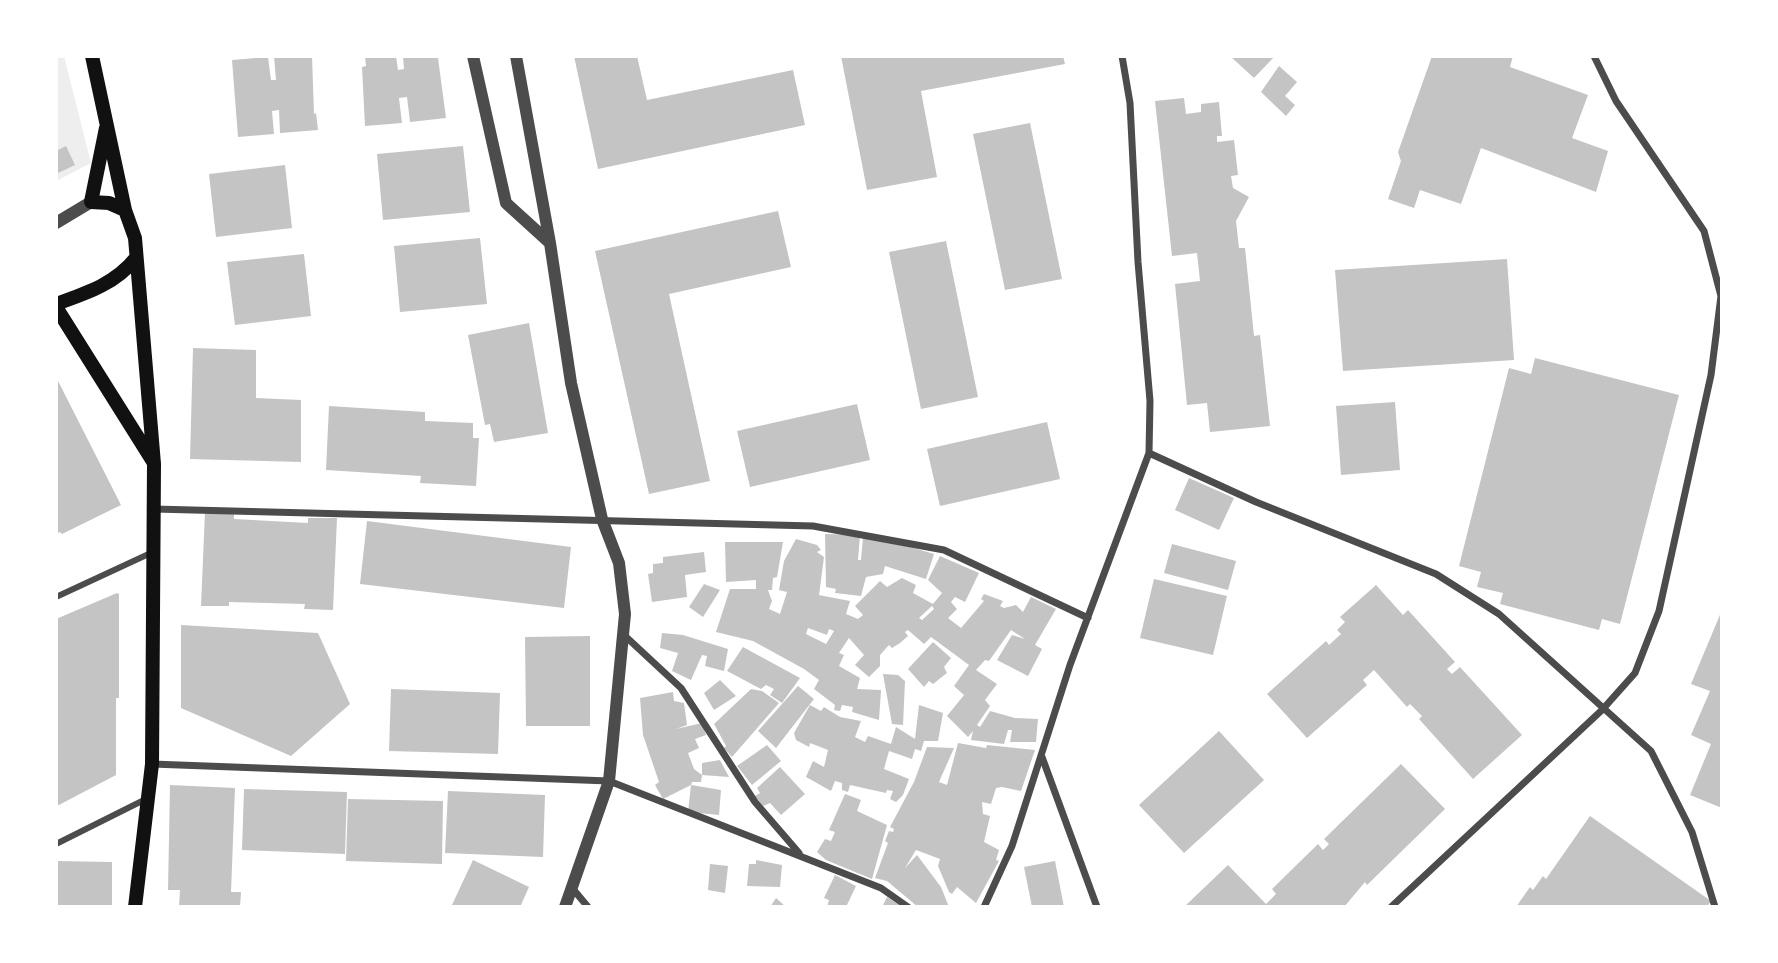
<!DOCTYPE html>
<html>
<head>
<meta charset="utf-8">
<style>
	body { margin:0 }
	#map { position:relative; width:1778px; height:963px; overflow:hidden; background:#fff; font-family:"Roboto Condensed",sans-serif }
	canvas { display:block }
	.frame { position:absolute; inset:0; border:58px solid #fff; pointer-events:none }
</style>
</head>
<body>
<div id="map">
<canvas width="1778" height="963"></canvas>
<div class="frame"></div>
</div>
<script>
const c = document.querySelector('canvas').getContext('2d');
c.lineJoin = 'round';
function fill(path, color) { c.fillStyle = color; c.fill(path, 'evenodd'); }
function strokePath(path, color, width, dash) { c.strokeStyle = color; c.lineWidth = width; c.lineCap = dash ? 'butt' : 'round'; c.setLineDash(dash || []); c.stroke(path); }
fill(new Path2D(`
	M56,56H64L91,163L56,181Z`), '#eee');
fill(new Path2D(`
	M274,56H312L314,114L316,113L318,130L280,133L279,110L272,111L274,134L238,137L232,60L268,57L271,80H276Z
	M365,56H396L398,70L404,69L403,56L438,58L446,118L410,122L407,97L399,98L402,123L365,126L362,67L366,66Z
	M574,56H637L647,100L793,70L805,125L598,169Z
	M841,56H1063L1065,64L921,91L937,177L867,190Z
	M1230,56H1275L1254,78Z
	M1432,56H1513L1510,67L1588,95L1572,138L1608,151L1596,192L1481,148L1461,204L1420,190L1414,208L1388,199L1401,161L1398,152Z
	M1279,66L1297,82L1285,96L1295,105L1286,116L1261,92Z
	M1184,98L1186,114L1201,112V104L1219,102L1222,136H1217V142L1234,140L1238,175L1231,176L1233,188L1249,197L1236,221L1239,248H1245L1254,336L1260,335L1270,426L1210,432L1207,403L1187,405L1175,284L1200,281L1197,253L1172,256L1155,101Z
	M1030,123L1062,279L1005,290L973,134Z
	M66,146L75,165L56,174V151Z
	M463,146L470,212L383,220L377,154Z
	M285,165L292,228L216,237L209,174Z
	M778,211L791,267L669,294L710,481L649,494L595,251Z
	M480,238L487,304L400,312L394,246Z
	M946,241L978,397L921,409L889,252Z
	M304,254L311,316L235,325L227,262Z
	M1507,259L1514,360L1343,371L1335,270Z
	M529,323L548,433L494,442L490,424L485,425L468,335Z
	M193,348L256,350V398L301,400V462L190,459Z
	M1535,358L1679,395L1620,624L1602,619L1599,630L1500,604L1503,593L1477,587L1481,572L1459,566L1509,368L1531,374Z
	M56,377L121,505L62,534L60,532L56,534Z
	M1395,402L1400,470L1341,475L1336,406Z
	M857,404L870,460L750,487L737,431Z
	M329,406L425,412V421L473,423V438H479L476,486L420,483L421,476L326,470Z
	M1047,422L1060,479L940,506L927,449Z
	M1189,478L1234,498L1219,530L1175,510Z
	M205,512L234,513V519L308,523V518H337L333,610L304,609L305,604L229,602V606H201Z
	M367,521L571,547L564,608L360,584Z
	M825,534L860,535L858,560H861L863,537L897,543L934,554L926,579L885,566L883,574L866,577L861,596L835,593L836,589L826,587Z
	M796,539L817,545L821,550L817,552L824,557L819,595L850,601L846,614L858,619L863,615L855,606L880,581L887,587L902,578L916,585L913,593L933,604L942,593L928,580L940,556L979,573L965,602L955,597L951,602L957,609L948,618L961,628L984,601L981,599L984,594L1003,601L1000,606L1004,608L1016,605L1023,612L1031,597L1056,609L1035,645L1042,649L1028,676L997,660L1012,635L1025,639L1011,630L989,661L985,660L976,670L997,684L985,700L990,706L977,725L980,727L990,711L1015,718L1038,719L1036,742H1010L1012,730H1008L1004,744L971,740L973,731L968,737L947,716L964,695L954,686L969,665L931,637L924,644L908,630L905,632L908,636L900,643L892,648L889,645L880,655V666L869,677L855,665L864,655L849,638L839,653L844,655L839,666L860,678L857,689L881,690L879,720L852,712L853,707L842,705L840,711L834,710L835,705L814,689L819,680L804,669L753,641L716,632L730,589H756V580L726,582L725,542H783L777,577L773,578L772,590H768L772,601L769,609L780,614L787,592L779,590L784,561ZM932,606L934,609L922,620L919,618ZM808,628L827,635L829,629L834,631L826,644L806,634Z
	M1172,544L1236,561L1228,590L1164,573Z
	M704,552L706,572L685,575L687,597L652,602L648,574L653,573V564L663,563V557Z
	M1154,579L1227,596L1213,655L1140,638Z
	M704,584L720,590L703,617L689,607Z
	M1376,585L1403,615L1408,610L1455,662L1447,669L1452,674L1460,667L1522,735L1473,779L1419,719L1422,716L1410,704L1407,707L1374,670L1363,680L1367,685L1307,738L1267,694L1326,641L1329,645L1341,634L1337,630L1345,622L1340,617Z
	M117,593L119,594V698H116V775L57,806L56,619Z
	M1722,610V808L1690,795L1711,744L1691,735L1710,691L1691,684Z
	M181,625L318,633L350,704L291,756L181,708Z
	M662,633L683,635L728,649L724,671L705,666L707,656L702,655L691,680L672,671L678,653L660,648Z
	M590,636V726H526L525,637Z
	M933,642L951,658L944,667L947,673L933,684L929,681L924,687L908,669Z
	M743,647L800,678L782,703L770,695L774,689L766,685L761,689L727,671Z
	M883,674L898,675L905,681L903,725L892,724Z
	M720,680L736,696L714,710L704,693Z
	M798,686L814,699L776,748L758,731Z
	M391,689L500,693L498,754L389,751Z
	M751,689L762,691L779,703L732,757L724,748L726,746L714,724Z
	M673,692L674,701L684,703L687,725L676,729L702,723L706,735L695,739L699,748L688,753L694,769L702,775V763L720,760L729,777L702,775L701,782H692L691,785L721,790L719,815L688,812L691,785L663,799L655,785L659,782L643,735L640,698Z
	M810,705L821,711L824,707L840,717L861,721L855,737L865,742L868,736L891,744L896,727L915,739L919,705L943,713L938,741H924L921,751L915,749L912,759L889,751L884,769L909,779L903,795L896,802L890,799L893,791L887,790L886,793L850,785L848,792L842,790V783L835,781L831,791L806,777L813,761L824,767L828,750L810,743L809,747L796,740L794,733Z
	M1219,731L1264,780L1184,853L1139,805Z
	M958,743L986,748L987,745L1035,750L1021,791L1002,787L996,788L991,804L982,802L983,814L990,816L984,842L999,850L996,860L999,861L976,903L957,887L952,894L949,892L938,866L940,859L916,850L905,868L917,855L941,887L949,907H918L887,881L875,878L888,843L885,841L889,831L893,832L894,829L890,827L914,782L927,747L954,748L939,782L947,785Z
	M767,745L781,761L752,785L737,766Z
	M1401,764L1445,809L1367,885L1365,882L1344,907H1184L1228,865L1266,904L1276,894L1272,889L1318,844L1323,850L1329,844L1324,839Z
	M780,767L805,794L781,815L770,803L763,806L755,796L760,793L757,788Z
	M170,785L235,788L231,892H241L240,907H179L180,890H168Z
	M244,789L347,792L345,854L242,850Z
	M448,791L545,795L543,857L445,853Z
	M845,794L861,800L857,811L887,825L872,879L826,860L817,852L825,839L831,841L835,832L829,830Z
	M348,799L443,801L442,864L346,861Z
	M1590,816L1711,901L1707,907H1516L1530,887L1533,890L1543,876L1546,879Z
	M473,860L529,887L520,907H451Z
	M756,860L782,865L780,887L747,886L749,864H756Z
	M56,861L112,862V907H56Z
	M1055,861L1064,907H1032L1024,867Z
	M710,864L728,866L725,893L708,890Z
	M835,875L856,886L846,907H827L829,900L824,898Z
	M887,897L902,907H882Z
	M776,898L786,907H770Z`), '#c4c4c4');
strokePath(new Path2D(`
	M56,597L153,552
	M56,844L146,799`), '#4c4c4c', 6);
strokePath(new Path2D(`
	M1149,453L1256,502L1436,574L1499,614L1651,751L1692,832L1715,907
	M154,509L813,526L944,550L1088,618
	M624,635L681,688L755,802L799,853
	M1042,757L1097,907
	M152,764L609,781L881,888L908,907
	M573,889L588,907
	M984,907L1012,846L1070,665L1149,453L1150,401L1138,262L1130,103L1122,56
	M1391,907L1602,710L1635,673L1659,611L1711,375L1721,296L1704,231L1616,101L1594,56`), '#4c4c4c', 7);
strokePath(new Path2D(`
	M473,56L506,203L550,243
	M516,56L550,243L571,383L602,519L619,563L625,614L609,781L565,907
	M56,223L91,202`), '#4c4c4c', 12);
strokePath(new Path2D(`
	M92,56L125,210L135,238L154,464L152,764L135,907
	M106,128L91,202L109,203L125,210
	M56,304C87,293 115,284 136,258
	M56,307L154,463`), '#111', 14);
</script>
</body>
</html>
